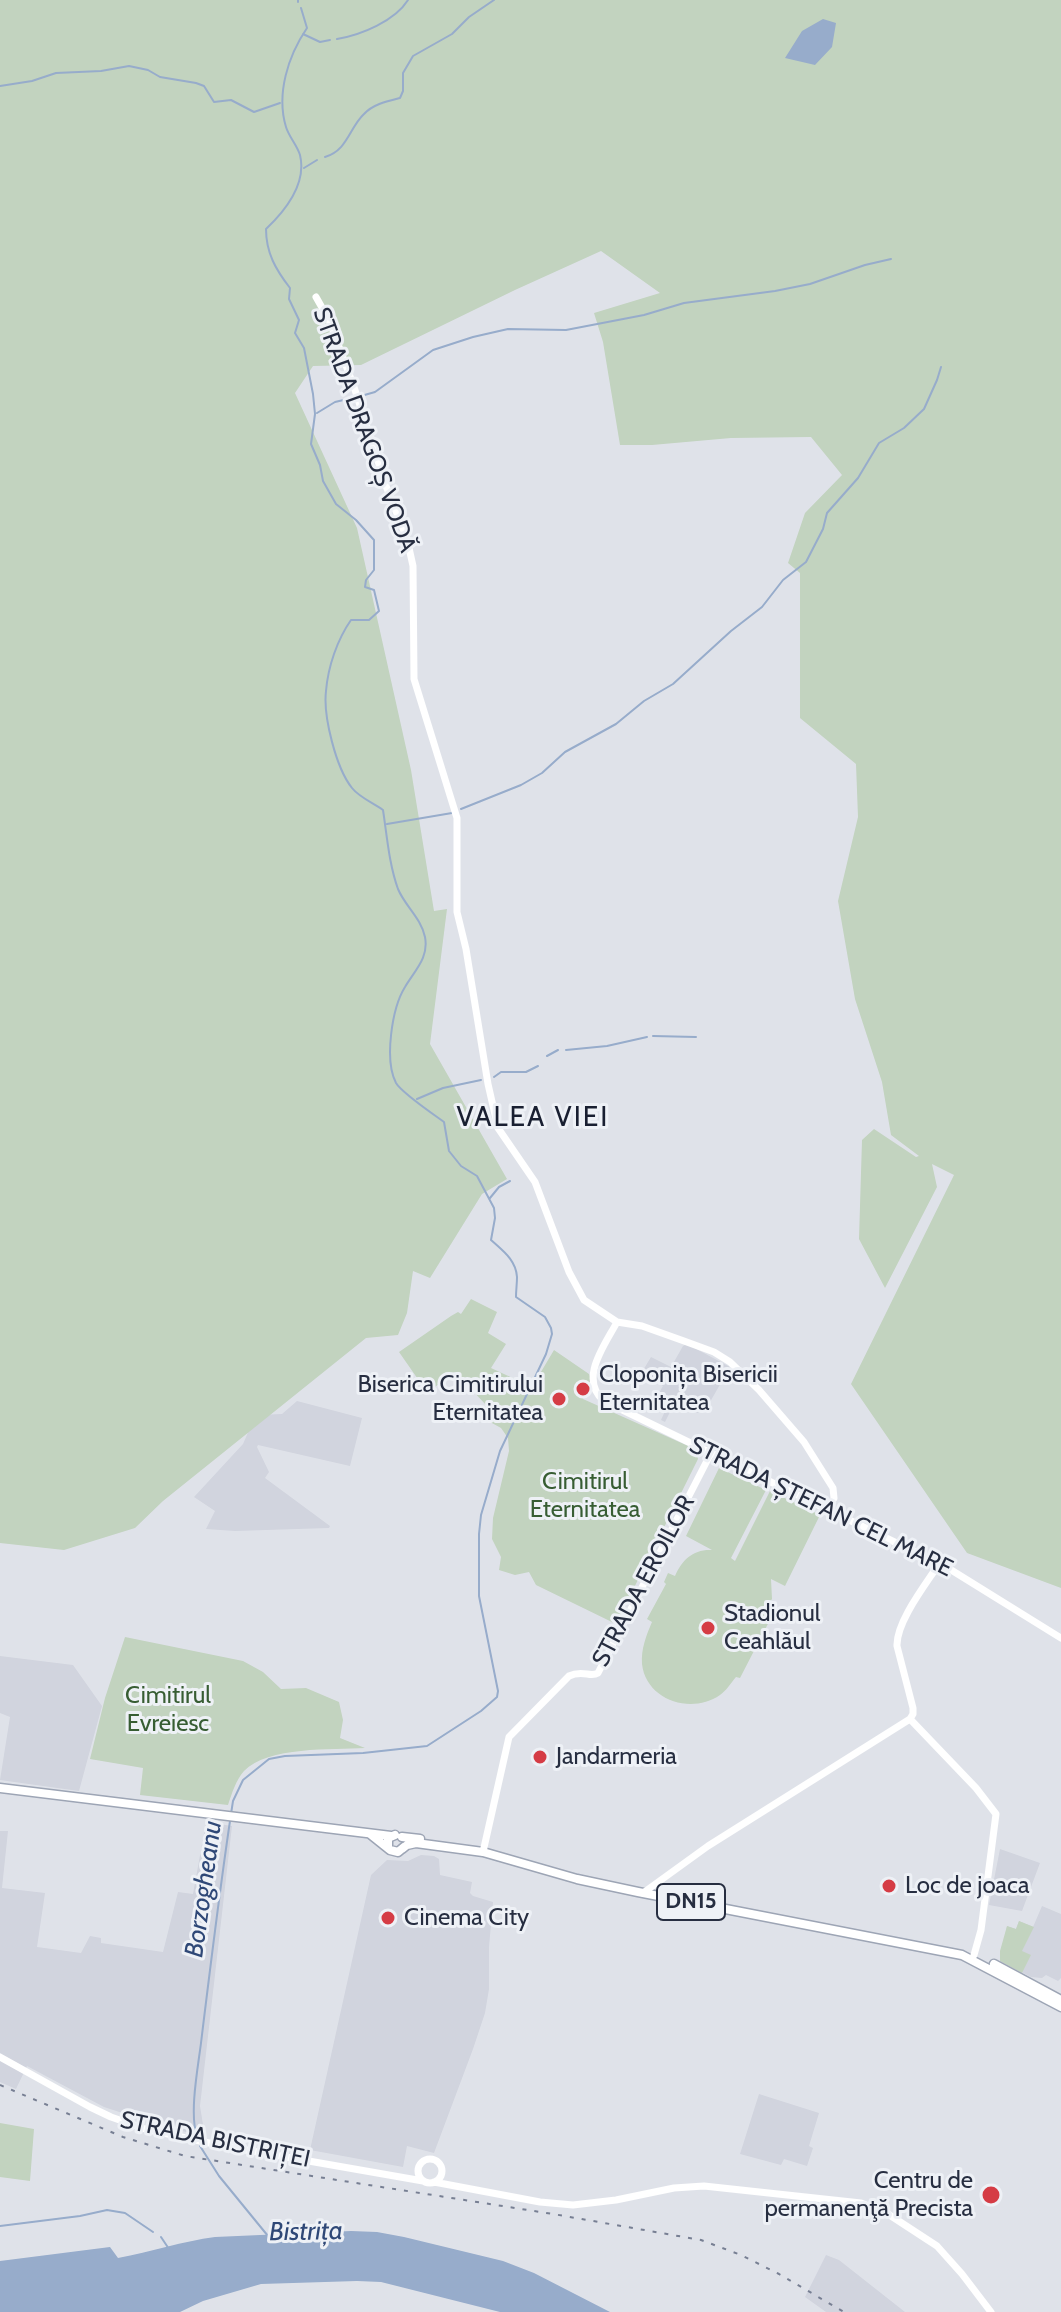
<!DOCTYPE html>
<html>
<head>
<meta charset="utf-8">
<style>
	body { margin:0 }
	canvas { display:block; background:#dfe2e9 }
</style>
</head>
<body>
<canvas width="1061" height="2312"></canvas>
<script>
const c = document.querySelector('canvas').getContext('2d');
c.lineJoin = 'round';
function fill(path, color) { c.fillStyle = color; c.fill(path, 'evenodd'); }
function strokePath(path, color, width, dash) { c.strokeStyle = color; c.lineWidth = width; c.lineCap = dash ? 'butt' : 'round'; c.setLineDash(dash || []); c.stroke(path); }
function write(font, color, halo, rows, align = 'center') {
  c.font = font + ' Cabin,sans-serif'; c.lineWidth = 6; c.setLineDash([]); c.textBaseline = 'middle'; c.strokeStyle = halo; c.fillStyle = color; for (const [text, x, y, turn = 0] of rows) {
    c.save(); c.translate(x, y); c.rotate((+turn || 0) * Math.PI / 180); c.textAlign = isNaN(turn) ? turn : align; if (halo) c.strokeText(text, 0, 0); c.fillText(text, 0, 0); c.restore();
  }
}
fill(new Path2D(`
	M687,1344L730,1367L706,1409L697,1413L675,1402L665,1422L661,1420L670,1400L659,1393L663,1386L642,1372L651,1357L671,1367L683,1346Z
	M297,1401L362,1418L350,1466L258,1445L257,1447L269,1472L265,1478L330,1526L329,1528L235,1531L206,1529L215,1511L194,1497L243,1444L253,1421L260,1415L282,1414Z
	M0,1656L73,1665L102,1706L79,1791L0,1780L10,1717L0,1713Z
	M206,1822L232,1826L200,2106L205,2137L156,2124L104,2107L27,2066L16,2089L0,2082V1831H8L2,1888L45,1893L37,1947L81,1953L90,1936L101,1938V1943L163,1952L178,1892L193,1894Z
	M1000,1849L1040,1863L1022,1911L989,1905Z
	M421,1855L434,1856L439,1859L440,1875L472,1882L470,1893L473,1896L493,1902L489,1947V1989L485,2013L473,2049L434,2153L407,2146L403,2167L310,2150L371,1875L387,1860L408,1861Z
	M1042,1906L1061,1914V1978L1058,1981L1046,1975L1042,1978L1031,1977L1000,1961L1007,1926L1016,1929L1019,1921L1033,1927Z
	M759,2094L819,2113L809,2146L813,2148L807,2166L784,2159L781,2165L740,2154Z
	M826,2255L839,2260L905,2312H826L805,2297Z`), '#d1d4de');
fill(new Path2D(`
	M0,0H1061V1588L967,1553L851,1384L954,1175L932,1164L937,1187L885,1288L859,1239L862,1140L874,1129L916,1157L919,1156L891,1135L882,1082L855,999L838,901L858,817L856,764L800,718V573L788,563L805,513L842,475L811,437L731,438L652,445H620L603,342L594,313L660,293L601,251L515,290L361,365L313,366L295,393L357,528L411,770L434,911L447,909L430,1044L507,1179L482,1194L430,1278L413,1271L407,1313L398,1335L366,1338L163,1501L135,1528L64,1550L0,1543Z
	M471,1299L497,1312L488,1333L506,1344L491,1368L532,1387L554,1350L589,1374L591,1380L583,1399L695,1449L698,1459L616,1624L536,1585L529,1572L515,1575L499,1570L501,1557L492,1539L493,1518L509,1451L508,1438L501,1428L481,1417L486,1405L457,1374L454,1372L430,1391L422,1385L399,1352L451,1316L458,1312L461,1314Z
	M719,1468L766,1490L731,1558L735,1561L770,1491L820,1515L785,1586L771,1579L772,1599L769,1603L767,1613L772,1616L740,1678L736,1677C731,1683 726,1691 720,1695C691,1715 646,1700 642,1664C641,1649 646,1636 652,1622L647,1619L666,1584L664,1582L668,1573L675,1576C682,1560 693,1549 712,1550L686,1536Z
	M125,1637L243,1661L263,1672L281,1689L306,1688L339,1702L343,1720L340,1738L365,1748C332,1750 268,1746 244,1771C236,1780 232,1793 228,1805L140,1795L143,1768L90,1759L105,1698Z
	M1019,1921L1034,1927L1022,1951L1031,1955L1022,1973L1000,1961V1951L1007,1926L1016,1929Z
	M0,2123L34,2129L30,2181L0,2177Z`), '#c2d3bf');
fill(new Path2D(`
	M823,19L836,23L832,47L815,65L785,58L802,31Z
	M351,2231L377,2232L404,2237L503,2261L534,2273L610,2312H500L381,2282L357,2281L261,2284L203,2301L180,2312H0V2261L110,2247L118,2258C151,2252 183,2241 215,2237Z`), '#97accb');
strokePath(new Path2D(`
	M298,0V2
	M303,34L320,42L330,40
	M337,39C361,35 395,21 408,0
	M0,86L32,81L56,73L101,71L129,66L148,70L160,77L196,83L204,86L214,102L231,100L254,112L280,103
	M325,157C348,150 349,128 364,114C373,104 388,101 400,98L403,91V73L413,56L452,34L469,17L494,0
	M304,168L317,160
	M361,396L375,392L433,350L473,337L508,329L566,330L644,315L684,303L775,291L810,284L865,265L891,259
	M317,413L335,402L352,398
	M461,809L521,785L542,773L565,752L616,724L644,701L673,684L731,631L762,607L783,580L806,562L823,529L827,513L858,478L879,443L904,428L924,409L937,380L941,367
	M387,824L452,813
	M653,1036L696,1037
	M566,1050L607,1046L647,1037
	M547,1056L558,1050
	M494,1077L501,1072H526L538,1066
	M417,1099L443,1088L481,1080
	M490,1198L499,1187L510,1181
	M231,1814L233,1801L243,1780L269,1759L285,1756L363,1753L427,1746L481,1711L497,1697L498,1691L479,1596V1534L481,1515L500,1451L546,1354L552,1334L551,1328L545,1317L516,1297C516,1290 517,1284 517,1277C516,1260 503,1251 491,1240L495,1218L494,1208L477,1176L461,1166L449,1151L444,1122C433,1114 402,1093 396,1083C384,1060 392,1008 405,987C415,970 429,958 425,937C421,918 405,906 398,889C389,864 387,836 383,810C373,803 359,797 352,788C336,768 323,716 326,691C328,667 337,640 351,620H369L379,611L374,590L365,587L366,580L374,570V540L356,520L336,504L323,481L320,465L311,444L315,414L313,394L304,348L295,333L299,320L289,299L290,288C276,270 266,253 266,229C286,210 307,184 300,155C297,145 289,137 286,127C276,94 288,56 307,28L301,8
	M197,2136C189,2114 198,2067 201,2043C210,1969 219,1895 230,1821
	M200,2146L219,2176L268,2236
	M0,2226L80,2216L107,2210L125,2213L153,2232
	M161,2237L169,2249`), '#97accb', 2);
const primary = new Path2D(`
	M0,1788L391,1836
	M370,1834L390,1850L398,1852L404,1847
	M402,1837L420,1839
	M388,1847V1838L395,1835
	M402,1849L407,1845L416,1843L483,1852L577,1879L638,1892L962,1955L1061,2007
	M994,1964L1061,2000`);
strokePath(primary, '#9da5b5', 11);
strokePath(new Path2D(`
	M316,297L329,320L354,387L386,486L407,539L413,566L414,679L457,818V912L466,949L488,1084L498,1128L535,1182L569,1272L584,1300L617,1322L642,1326L684,1341L714,1352L730,1362L759,1390L804,1442L833,1488L834,1498
	M617,1322C605,1345 578,1379 604,1401L948,1568L1061,1638
	M910,1719L976,1788L996,1814L981,1930L974,1955
	M910,1719L913,1714V1708L897,1646C896,1622 926,1584 939,1564
	M483,1852L509,1737L569,1676C583,1669 590,1678 598,1673L711,1453
	M643,1893L708,1846L910,1719
	M0,2057L90,2107L111,2117L145,2129L223,2146L423,2181
	M418 2171a12 12 0 1 1 24 0a12 12 0 1 1-24 0Z
	M434,2182L540,2202L573,2205L616,2200L674,2188L704,2186L861,2203L888,2214L937,2246L962,2274L991,2312`), '#fff', 7);
strokePath(primary, '#fff', 8);
strokePath(new Path2D(`
	M0,2085L123,2137L185,2156L553,2214L701,2240L741,2255L779,2274L844,2312`), '#777f93', 2, [4, 8]);
for (const [x, y, r, color] of [
	[583,1389,8,"#d53c45"],
	[559,1399,8,"#d53c45"],
	[708,1628,8,"#d53c45"],
	[540,1757,8,"#d53c45"],
	[889,1886,8,"#d53c45"],
	[388,1918,8,"#d53c45"],
	[991,2195,10,"#d53c45"]
]) { const dot = new Path2D(); dot.arc(x, y, r, 0, 2 * Math.PI); c.fillStyle = color; c.fill(dot); strokePath(dot, '#eef1f6', 3); }
for (const [x, y, w] of [
	[691,1902,68]
]) { const box = new Path2D(); box.roundRect(x - w / 2, y - 18, w, 36, 6); c.fillStyle = '#eef1f6'; c.fill(box); strokePath(box, '#272e41', 2); }
write('bold 22px', '#272e41', null, [
	["DN15",691,1902]
]);
write('24px', '#272e41', '#eef1f6', [
	["STRADA DRAGOȘ VODĂ",364,430,70],
	["STRADA ȘTEFAN CEL MARE",821,1507,26],
	["STRADA EROILOR",644,1581,-62],
	["STRADA BISTRIȚEI",215,2140,12]
]);
write('24px', '#272e41', '#eef1f6', [
	["Cloponița Bisericii",599,1375],
	["Eternitatea",599,1403],
	["Biserica Cimitirului",543,1385,"right"],
	["Eternitatea",543,1413,"right"],
	["Stadionul",724,1614],
	["Ceahlăul",724,1642],
	["Jandarmeria",556,1757],
	["Loc de joaca",905,1886],
	["Cinema City",404,1918],
	["Centru de",973,2181,"right"],
	["permanenţă Precista",973,2209,"right"]
], 'left');
write('24px', '#375d33', '#eef1f6', [
	["Cimitirul",585,1482],
	["Eternitatea",585,1510],
	["Cimitirul",168,1696],
	["Evreiesc",168,1724]
]);
write('italic 26px', '#2f4877', '#eef1f6', [
	["Borzogheanu",204,1889,-82],
	["Bistrița",306,2232,-1]
]);
c.letterSpacing = '2px';
write('28px', '#191f31', '#eef1f6', [
	["VALEA VIEI",533,1118]
]);
c.letterSpacing = '0px';
</script>
</body>
</html>
